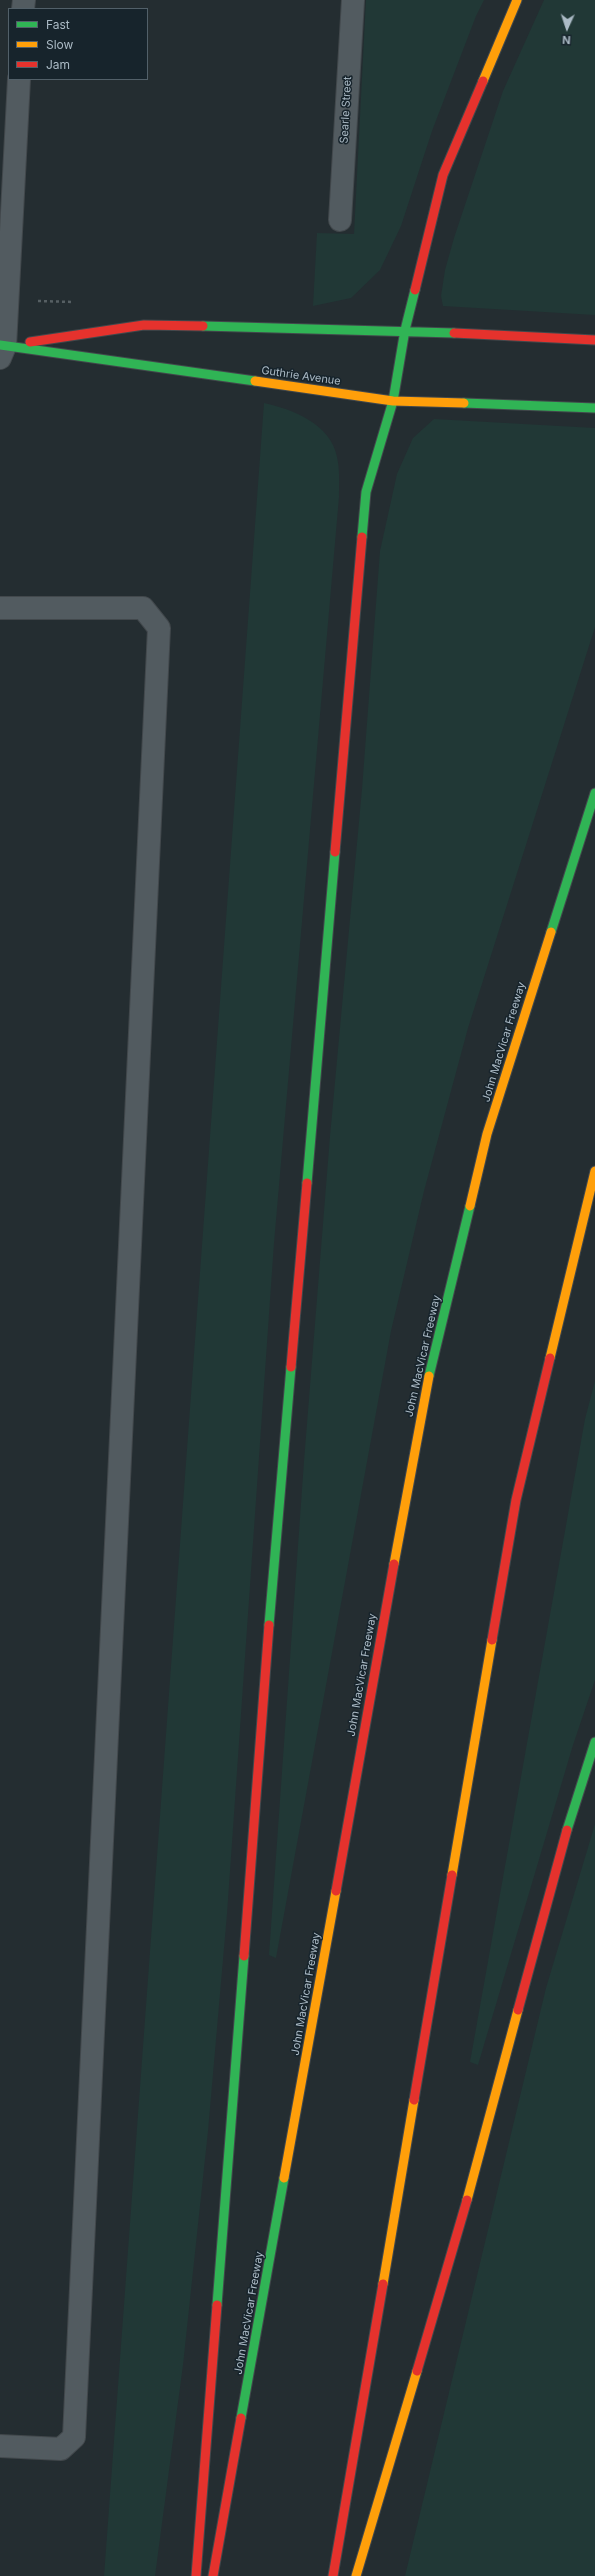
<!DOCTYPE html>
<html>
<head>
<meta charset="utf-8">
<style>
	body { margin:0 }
	#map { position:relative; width:595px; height:2576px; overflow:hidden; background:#242d31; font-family:Inter,sans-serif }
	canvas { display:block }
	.legend { position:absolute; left:8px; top:8px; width:140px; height:72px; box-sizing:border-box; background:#17242c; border:1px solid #526069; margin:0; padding:5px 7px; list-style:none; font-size:12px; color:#abbac5 }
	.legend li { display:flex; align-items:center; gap:8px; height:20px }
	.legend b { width:20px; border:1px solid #526069 }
	.north { position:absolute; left:547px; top:8px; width:40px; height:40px; -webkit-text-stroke:3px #17242c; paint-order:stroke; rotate:183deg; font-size:11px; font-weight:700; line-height:16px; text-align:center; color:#abbac5 }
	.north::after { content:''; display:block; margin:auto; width:14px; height:18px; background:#abbac5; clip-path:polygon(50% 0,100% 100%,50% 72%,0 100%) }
</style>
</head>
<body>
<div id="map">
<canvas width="595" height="2576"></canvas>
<ul class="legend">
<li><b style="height:5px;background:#30b455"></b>Fast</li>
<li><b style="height:5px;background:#ff9f0a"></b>Slow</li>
<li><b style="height:5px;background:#e5322d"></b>Jam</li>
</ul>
<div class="north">N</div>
</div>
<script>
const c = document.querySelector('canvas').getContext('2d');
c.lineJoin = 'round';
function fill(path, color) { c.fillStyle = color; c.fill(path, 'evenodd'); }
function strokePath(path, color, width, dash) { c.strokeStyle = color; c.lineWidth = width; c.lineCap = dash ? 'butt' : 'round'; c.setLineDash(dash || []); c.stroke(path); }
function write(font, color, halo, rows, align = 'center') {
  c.font = font + ' Inter,sans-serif'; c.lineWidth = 3; c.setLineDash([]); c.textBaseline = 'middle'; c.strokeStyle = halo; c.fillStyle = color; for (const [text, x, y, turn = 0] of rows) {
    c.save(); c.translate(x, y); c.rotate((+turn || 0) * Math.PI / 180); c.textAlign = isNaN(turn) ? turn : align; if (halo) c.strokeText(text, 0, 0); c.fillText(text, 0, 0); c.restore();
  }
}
fill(new Path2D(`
	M366,0H484L476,16L432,131L401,226L380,270L351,298L313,306L317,233L354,234Z
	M544,0H595V315L443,306L441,296L445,270L454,238L503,91Z
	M264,403C292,409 331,424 337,457C340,470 339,484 339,497L274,1243L227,1914L208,2131L183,2365L155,2576H104Z
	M434,419L595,428V627L468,1028L424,1191L391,1331L276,1958L269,1955L304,1461L330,1136L362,789L380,551L397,474L413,438Z
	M595,1381V1680L573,1745L478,2065L470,2062L585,1419Z
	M595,1824V2576H405L546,1988Z`), '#213836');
const lane = new Path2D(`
	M23,9L24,0
	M0,358L5,346L19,79
	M0,608H143L159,628L74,2437L61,2449L0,2446`);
const street = new Path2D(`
	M340,220L353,0`);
const fast = new Path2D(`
	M203,326L454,333
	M0,345L255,381
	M464,403L595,408
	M362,537L366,492L393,401L405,330L415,290
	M551,932L595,793
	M307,1183L335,852
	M429,1376L470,1206
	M269,1625L291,1367
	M567,1830L595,1742
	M217,2305L244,1956
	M241,2418L284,2178`);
const slow = new Path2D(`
	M483,81L517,0
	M255,381L393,401L464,403
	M470,1206L487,1134L551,932
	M550,1358L595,1171
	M394,1564L429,1376
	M452,1875L492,1640
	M284,2178L336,1891
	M467,2200L518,2010
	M383,2284L414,2100
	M356,2576L417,2371`);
const jam = new Path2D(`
	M415,290L443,175L483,81
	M454,333L595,340
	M30,342L144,325L203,326
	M335,852L362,537
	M291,1367L307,1183
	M492,1640L516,1500L550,1358
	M336,1891L394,1564
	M244,1956L269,1625
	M518,2010L567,1830
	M414,2100L452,1875
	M417,2371L467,2200
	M196,2576L217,2305
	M213,2576L241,2418
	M333,2576L383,2284`);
strokePath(lane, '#42484c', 24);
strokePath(street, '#42484c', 24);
strokePath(fast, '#42484c', 11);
strokePath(slow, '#42484c', 11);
strokePath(jam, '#42484c', 11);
strokePath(new Path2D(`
	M38,301L73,302`), '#565f63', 2.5, [3, 3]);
strokePath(lane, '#525b60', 22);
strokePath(street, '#525b60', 22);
strokePath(fast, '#30b455', 9);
strokePath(slow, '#ff9f0a', 9);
strokePath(jam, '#e5322d', 9);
write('11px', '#abbac5', '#17242c', [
	["Searle Street",346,110,-87],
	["Guthrie Avenue",301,376,8],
	["John MacVicar Freeway",504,1042,-73],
	["John MacVicar Freeway",423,1356,-77],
	["John MacVicar Freeway",362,1675,-80],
	["John MacVicar Freeway",306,1994,-80],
	["John MacVicar Freeway",249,2313,-80]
]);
</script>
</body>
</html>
